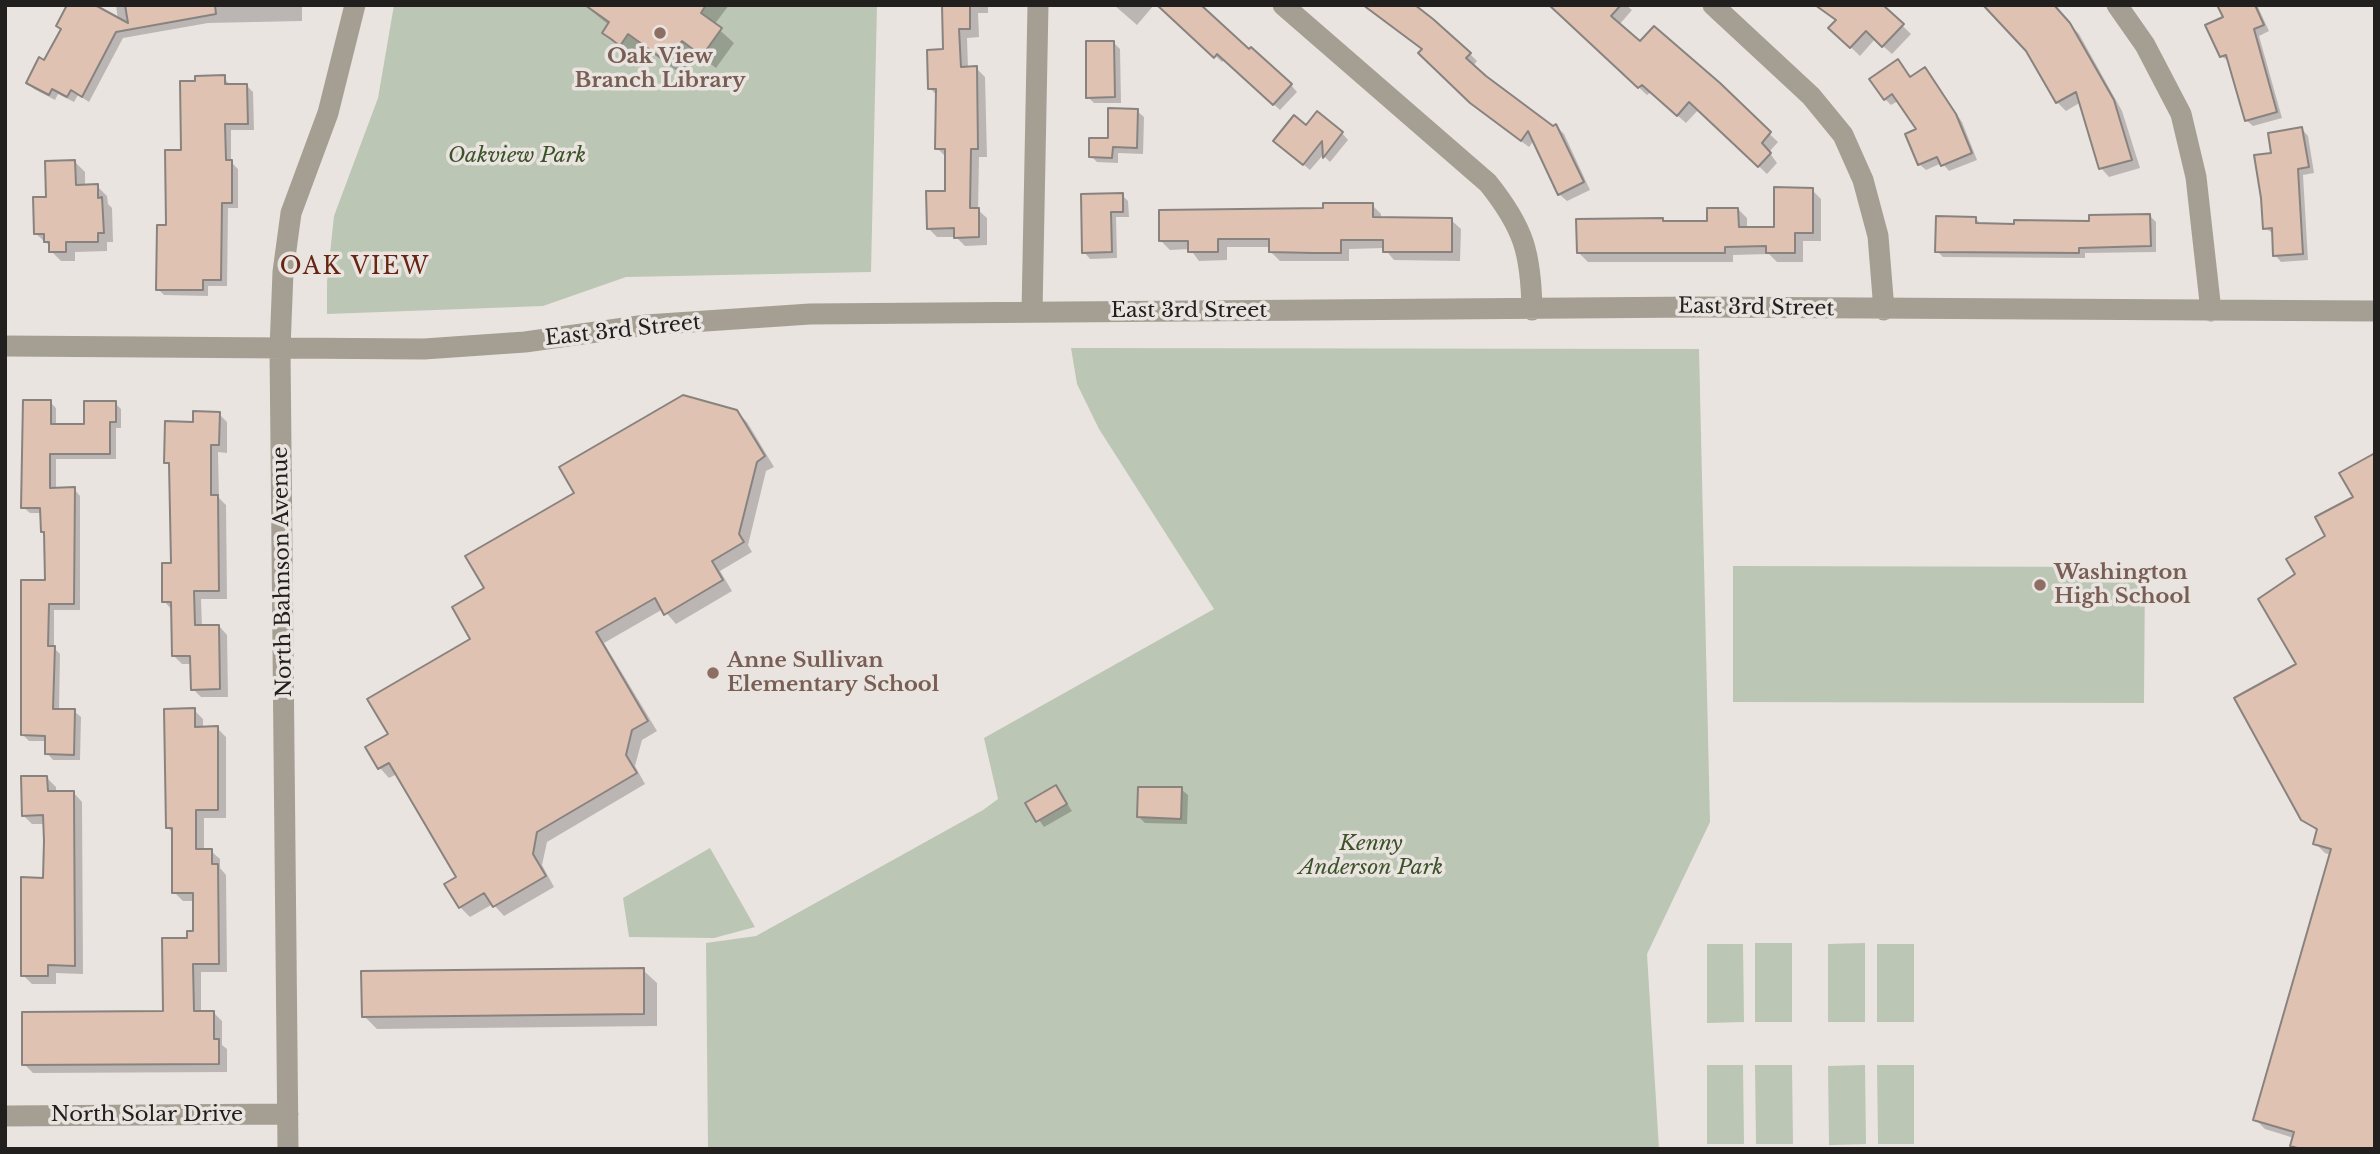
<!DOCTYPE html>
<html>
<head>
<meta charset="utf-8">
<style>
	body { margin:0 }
	#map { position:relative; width:2380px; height:1154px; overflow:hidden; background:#eae4e0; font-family:"Libre Baskerville",serif }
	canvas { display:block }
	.frame { position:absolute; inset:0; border:7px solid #22201e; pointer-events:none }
</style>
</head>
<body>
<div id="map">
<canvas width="2380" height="1154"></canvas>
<div class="frame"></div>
</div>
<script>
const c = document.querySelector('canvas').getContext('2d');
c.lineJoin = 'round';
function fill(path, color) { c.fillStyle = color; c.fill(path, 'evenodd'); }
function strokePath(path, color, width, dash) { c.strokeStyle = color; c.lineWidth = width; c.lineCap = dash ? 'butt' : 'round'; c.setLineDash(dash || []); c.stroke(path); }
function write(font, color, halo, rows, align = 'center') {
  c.font = font + ' "Libre Baskerville",serif'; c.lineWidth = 7; c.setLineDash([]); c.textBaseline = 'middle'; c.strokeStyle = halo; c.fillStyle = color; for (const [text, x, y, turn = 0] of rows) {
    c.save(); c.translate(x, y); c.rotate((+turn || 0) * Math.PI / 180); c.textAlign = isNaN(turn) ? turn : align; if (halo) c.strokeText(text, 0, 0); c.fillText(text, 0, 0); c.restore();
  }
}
fill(new Path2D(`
	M394,5H877L871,272L626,277L543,306L327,314V282L334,216L378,98Z
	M1071,348L1699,349L1710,822L1647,954L1659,1149H708L706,943L756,936L983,810L998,799L984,738L1214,609L1099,429L1077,384Z
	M1733,566L2145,567L2144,703L1733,702Z
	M710,848L755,927L714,938L629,937L623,898Z
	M1755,943H1792V1022H1755Z
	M1865,943V1022H1828V944Z
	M1707,944H1743L1744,1022L1707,1023Z
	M1877,944H1914V1022H1877Z
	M1707,1065H1743L1744,1144H1707Z
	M1755,1065H1792L1793,1144H1756Z
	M1865,1065L1866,1144L1829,1145L1828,1066Z
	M1877,1065H1914V1144H1878Z`), '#bcc6b4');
fill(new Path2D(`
	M116,5H302V21L208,23L123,38L89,102L78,95L74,102L58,94L55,100L34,89L28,83L45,62L118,20Z
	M584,5H729L714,25L734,43L716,68L696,53L681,74L642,46L634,58L626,52L604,33L609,25Z
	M939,5H988V13H978L979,37L967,38L968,68H976L985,77L987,157H979L978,210L987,218V245L965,246L956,237H937L928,228L947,193L946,157L937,148L938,97L930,88L945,51L944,10Z
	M1114,5H1154L1137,25Z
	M1364,5L1470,54L1477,61L1472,67L1552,128L1556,126L1564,134L1590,190L1567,201L1559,194L1534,140L1529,147L1480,111L1421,53L1424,50Z
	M1561,5H1626L1632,10L1619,25L1640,44L1698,66L1778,142L1769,152L1777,163L1767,174L1699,109L1686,123L1651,92L1647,95L1564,18Z
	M1814,5H1881L1911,34L1892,54L1875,39L1860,56L1831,28L1837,21Z
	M2052,5L2079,34L2122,111L2140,168L2109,177L2101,168L2081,102L2066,111L2057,102Z
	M2257,5L2269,31L2259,36L2282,118L2253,126L2246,120L2230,62L2221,56L2225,18L2219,6Z
	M1175,19L1291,85L1297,92L1280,110L1225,59L1222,62Z
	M1114,43L1120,49L1121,103H1094L1088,97Z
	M1898,62L1911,78L1931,76L1962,122L1977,160L1949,171L1942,163L1926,170L1919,164L1918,130L1898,101L1891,105L1885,99Z
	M224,77L230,86H247L253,92L254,130H231V162L238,169V208H228L227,286H208V296L164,295L158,289L168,227L196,83Z
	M1137,111L1144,117L1143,154L1118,153V163L1097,162L1091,156Z
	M1306,127L1342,133L1348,140L1330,162L1323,155L1310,170L1282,147Z
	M2302,129L2308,136L2314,173L2303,175L2308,260L2281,262L2275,255L2274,234L2265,228L2273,154Z
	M75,162L85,172V186H97L107,196L108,204L112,208L113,242H107V251L75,252V261H61L51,251L50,246L36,234L48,199Z
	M1812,190L1821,199V241H1803V262H1777L1769,254L1733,255V262H1588L1579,253L1662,220L1665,223H1709L1738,209L1747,218V228H1776Z
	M1122,195L1128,201L1129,217H1116L1117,258L1090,259L1084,252Z
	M1372,205L1381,214V219L1451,220L1461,229L1460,261L1394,260L1384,248L1349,249V261H1280L1271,252V247H1227V260L1199,261L1190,249L1170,250L1161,241L1325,210Z
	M2150,216L2156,222V252L2085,253V258L1943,257L1937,251L1975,218L1982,225L2091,223Z
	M50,402L56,408V426H86L115,403L121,409V428H116V459H56V489H74L80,496V610H54V648L60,654L59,710L74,711L81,717L80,760H53L47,753V741H29L23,735L47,581L46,535L42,531V513H30L23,507Z
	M736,411L747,422L774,467L766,471L748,545L752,552L720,571L732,591L676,624L663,609L604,643L657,731L642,740L635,766L645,784L547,842L542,865L554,887L504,916L493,904L470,917L460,907L458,878L397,774L389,778L380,768L368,748L390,735L473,640L486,589Z
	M219,414L227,422V453L218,452L219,498L226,505L227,599H201L202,627L219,626L227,635L228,697H201L193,689L192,664H182L174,656L173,611L164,601L172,564L171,467L166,462L194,424Z
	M2375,455V1149H2296L2292,1145L2294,1138L2265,1129L2255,1119L2331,855L2325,853L2315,843L2318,832L2303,819L2298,574L2355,498Z
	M194,710L203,719V728H217L226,737V818H204V851H211L220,859V868L226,875L227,972H201V1013L213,1012L222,1021V1045L227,1049V1072L33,1073L24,1064L165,1013L189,939L194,933L195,901H183L174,892V834L167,827Z
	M47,778L56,787V793H74L82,802L83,974L56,973V984H32L23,975L45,880V824H32L23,815Z
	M1056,787L1072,811L1044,827L1028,804Z
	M1181,789L1188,795L1187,824L1145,823L1139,817Z
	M643,970L657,983V1026L377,1029L364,1016Z`), '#0003');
const building = new Path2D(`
	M67,5H95L128,23L125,5H215L216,14L116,32L82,97L71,90L67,97L52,89L49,95L26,83L39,57L44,60L61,29L56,26Z
	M585,5H706L701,13L722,28L702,56L682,41L667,62L628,34L620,46L611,39L602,33L609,22Z
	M942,5H970V29H959L961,67L977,66L978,149H971L970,208H979V237L954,238V228L927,229L926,191H945V149H935L936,89H928L927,50L943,49Z
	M1157,5H1201L1249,49L1251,47L1292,84L1273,105L1217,54L1214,58Z
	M1363,5H1415L1433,19L1471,53L1466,58L1486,76L1553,126L1556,124L1584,182L1558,195L1528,131L1521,141L1470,103L1418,53L1422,49Z
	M1549,5H1621L1611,16L1640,41L1654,26L1720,83L1771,132L1762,143L1771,153L1758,167L1689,102L1677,116L1642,85L1638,88Z
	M1815,5H1883L1904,24L1882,47L1866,31L1850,48L1828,28L1836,20Z
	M1983,5H2054L2070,23L2114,100L2132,160L2099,169L2076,92L2056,103L2026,51Z
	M2217,5H2255L2264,25L2254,29L2277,112L2245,121L2226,55L2220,57L2205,25L2223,17Z
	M1086,41H1114L1115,97L1086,98Z
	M1898,59L1910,77L1925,67L1956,114L1972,153L1941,166L1937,157L1918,165L1905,134L1916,129L1892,94L1884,100L1869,79Z
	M225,75V84H247L248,124H225L226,160H232V203H222L221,280H203V290H156L157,225H166L165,150H181L180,81H195V76Z
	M1108,108L1138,109L1137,148L1113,147L1112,158L1089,157V138H1108Z
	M1317,111L1343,132L1323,158L1322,141L1303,165L1273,141L1294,115L1306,125Z
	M2302,127L2309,167L2298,169L2303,254L2273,256L2272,228L2263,229L2261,198L2254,155L2271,153L2268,133Z
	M75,160L76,185L98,184V198L102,197L104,233H98V242H66V252H49V242H44V234H34L33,197H46L45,161Z
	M1774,187L1813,188V233H1795V253H1766V246L1725,247V253H1577L1576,219L1663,218V221H1707V208H1738L1739,227H1774Z
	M1123,193V212H1111L1112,252L1082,253L1081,194Z
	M1323,203H1373V217L1452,218V252H1383V240H1341V253H1313L1269,252V239H1218V252H1188V241H1159V210L1323,208Z
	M2150,214L2151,246L2079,248V253L1935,252L1936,216L1976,217V223L2014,224V220L2089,221V215Z
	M683,395L737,410L765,456L757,462L739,534L744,542L712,561L723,580L664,615L655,598L596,632L648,721L632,730L626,755L637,773L537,832L533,854L546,876L493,907L484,893L459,908L444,884L456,877L389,763L378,769L365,747L388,734L367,699L470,639L452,607L484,588L465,556L574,493L559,467Z
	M23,400H51V424H84V401H116V422H110V454H50V488L75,487L74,604H49L48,646H55L53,709H75L74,755L45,754V736L21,735V580H45L44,532H41L40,508H21Z
	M193,411L220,412L219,445H211V495H218L219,591H194L195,625H219L220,689L191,690L190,656H172L171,602H162V563H171L169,463H164L165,421L193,422Z
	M2375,453V1149H2301L2290,1146L2294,1132L2253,1120L2331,849L2313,844L2317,829L2301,820L2234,698L2296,664L2258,599L2295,574L2286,559L2325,536L2315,517L2353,497L2339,473Z
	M195,708V727L218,726V810H196V849H212V864H218L219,964H193L194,1011H214V1039H219V1064L22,1065V1012L163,1011L162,938H187V931H193V893H172V828H166L164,709Z
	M21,776H47L48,791H74L75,966L48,965V976H21V877L43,878L44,841L43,815L22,816Z
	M1056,785L1067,804L1036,822L1025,803Z
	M1138,787H1182L1181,819L1137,817Z
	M644,968V1014L362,1017L361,971Z`);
fill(building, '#dfc2b1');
strokePath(building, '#898380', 2);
strokePath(new Path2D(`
	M1283,5L1488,183C1524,228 1531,253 1532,310
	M1713,5L1811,96L1843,135L1863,180L1878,236L1884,310
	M2117,5L2145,45L2181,114L2196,177L2211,311
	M1032,312L1038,5
	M5,346L424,349L525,342L646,325L810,314L1699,307L2375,311
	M5,1116L288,1114
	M288,1149L280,349L283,272L291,213L328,113L355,5`), '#a59f93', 21);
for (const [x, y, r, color] of [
	[660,33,7,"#8d6e63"],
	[2040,585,7,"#8d6e63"],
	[713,673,7,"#8d6e63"]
]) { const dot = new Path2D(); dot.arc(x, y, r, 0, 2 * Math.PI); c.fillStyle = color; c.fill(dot); strokePath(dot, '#eae4e0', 2.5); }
write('bold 21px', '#785e54', '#eae4e0', [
	["Oak View",660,57,"center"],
	["Branch Library",660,81,"center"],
	["Washington",2054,573],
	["High School",2054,597],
	["Anne Sullivan",727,661],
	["Elementary School",727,685]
], 'left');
write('italic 21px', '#3c5228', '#eae4e0', [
	["Oakview Park",517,156],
	["Kenny",1371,844],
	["Anderson Park",1371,868]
]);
write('21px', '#22201e', '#eae4e0', [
	["East 3rd Street",1756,308,1],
	["East 3rd Street",1189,311],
	["East 3rd Street",623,331,-6],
	["North Bahnson Avenue",283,572,-91],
	["North Solar Drive",147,1115]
]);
c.letterSpacing = '2px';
write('23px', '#662412', '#eae4e0', [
	["OAK VIEW",355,268]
]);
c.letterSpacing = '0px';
</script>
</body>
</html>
